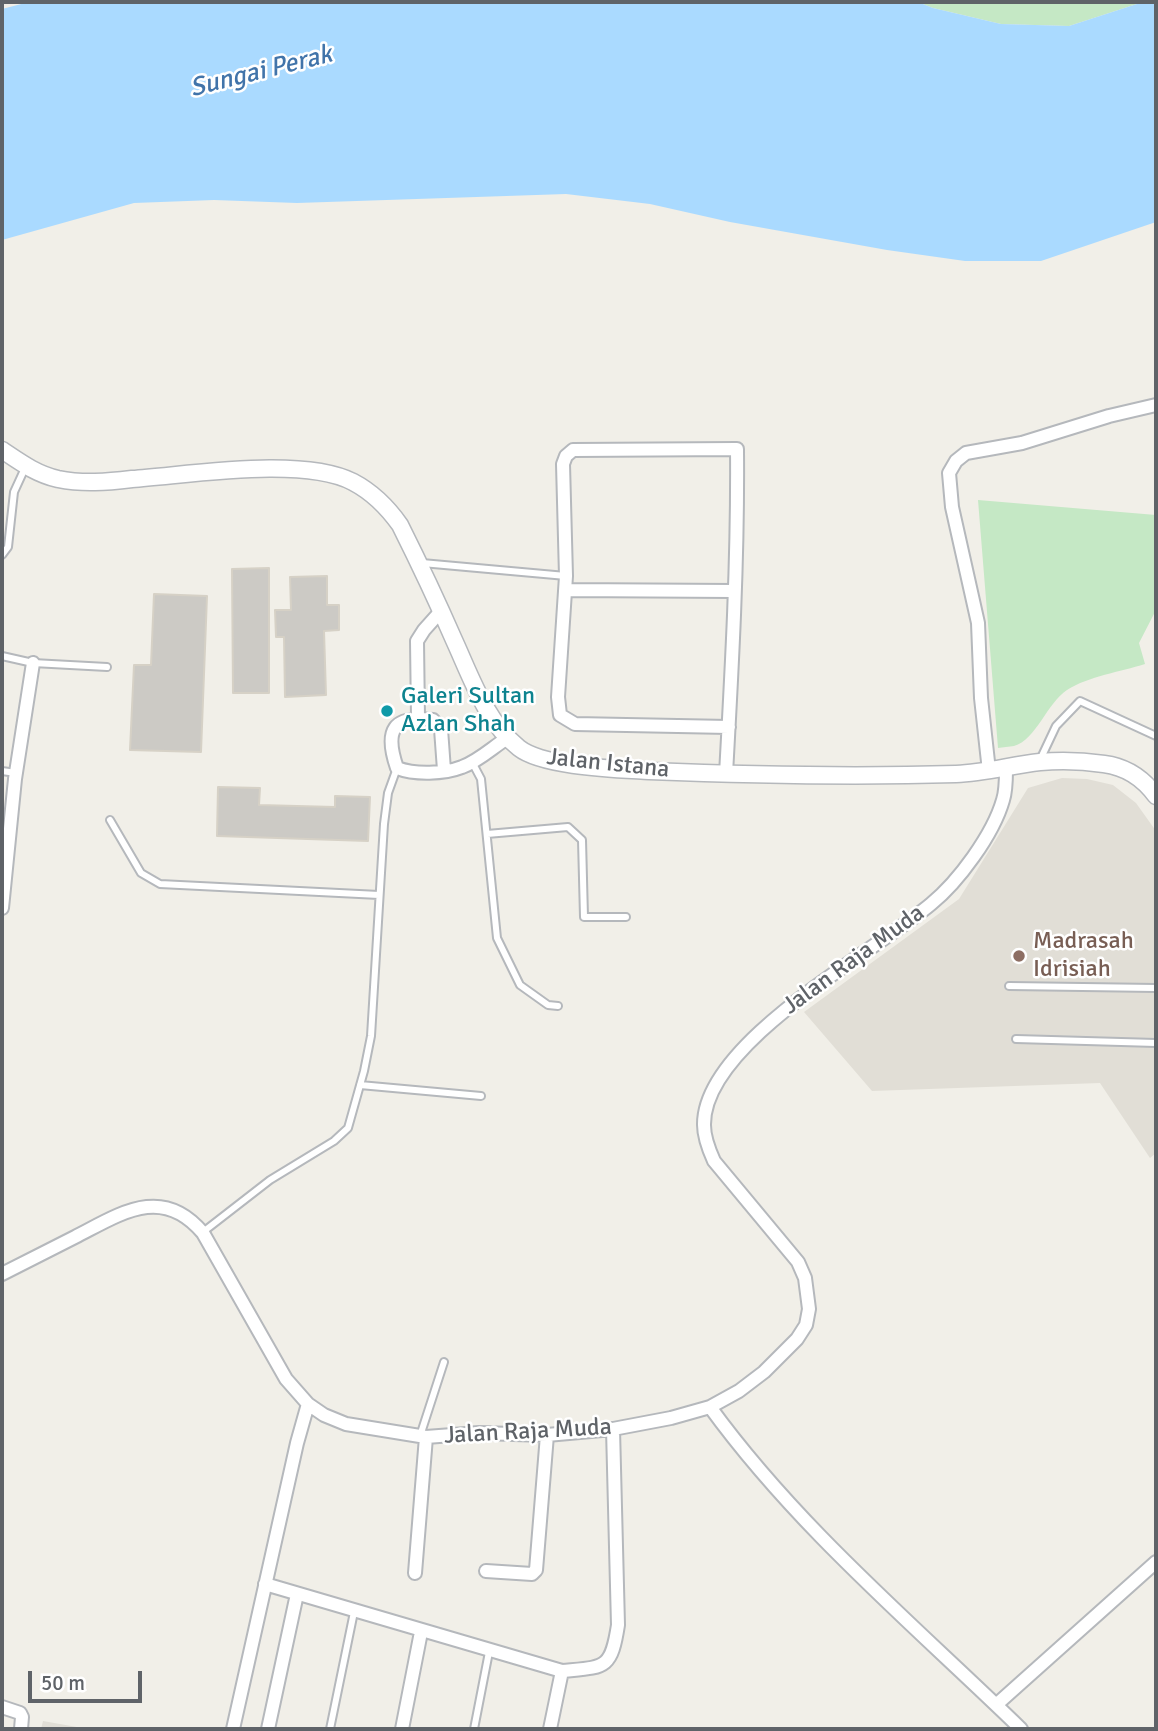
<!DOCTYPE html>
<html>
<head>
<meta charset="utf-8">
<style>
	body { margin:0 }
	#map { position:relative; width:1158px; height:1731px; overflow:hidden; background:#f1efe8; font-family:Signika,sans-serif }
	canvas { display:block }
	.frame { position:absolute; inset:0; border:4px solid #5f6368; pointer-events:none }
	.scale { position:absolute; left:28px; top:1671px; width:114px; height:32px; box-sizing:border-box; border:4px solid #5f6368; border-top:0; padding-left:9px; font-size:21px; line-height:24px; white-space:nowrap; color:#5f6368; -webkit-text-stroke:5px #fff; paint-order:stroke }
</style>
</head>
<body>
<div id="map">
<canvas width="1158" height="1731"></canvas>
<div class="frame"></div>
<div class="scale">50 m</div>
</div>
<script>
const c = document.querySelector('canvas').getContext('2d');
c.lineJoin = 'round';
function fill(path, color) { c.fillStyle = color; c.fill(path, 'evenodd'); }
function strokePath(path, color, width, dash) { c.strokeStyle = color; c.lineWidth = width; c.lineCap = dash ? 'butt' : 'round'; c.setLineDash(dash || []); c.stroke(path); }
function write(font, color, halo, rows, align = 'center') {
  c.font = font + ' Signika,sans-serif'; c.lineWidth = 5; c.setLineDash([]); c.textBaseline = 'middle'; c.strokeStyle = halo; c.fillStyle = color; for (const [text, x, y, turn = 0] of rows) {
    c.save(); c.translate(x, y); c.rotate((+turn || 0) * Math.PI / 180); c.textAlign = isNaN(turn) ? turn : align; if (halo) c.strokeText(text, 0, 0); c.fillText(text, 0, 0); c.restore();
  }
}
fill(new Path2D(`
	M1062,778L1087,779L1113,785L1136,803L1156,831V1153L1150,1158L1100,1083L872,1091L804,1012L959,899L1028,788Z
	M43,1721L88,1729H41Z`), '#e1ded6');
fill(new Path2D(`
	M918,2H1143L1069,26L1001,24L933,8Z
	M978,500L1156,515V610L1139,643L1145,664C1120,672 1089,676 1067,690C1047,703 1036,740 1014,746C1009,747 1003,747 998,748Z`), '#c5e8c5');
fill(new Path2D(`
	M29,2H918L933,8L1001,24L1069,26L1143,2H1156V222L1041,261H965L887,250L730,222L650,204L566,194L297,203L214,200L134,203L2,240V9Z`), '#aadaff');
const building = new Path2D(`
	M269,568V693H233L232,569Z
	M327,576V605H339V630L324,631L326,695L285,697L284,637H276L275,610H291L290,577Z
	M154,594L207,596L201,752L130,750L134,665H151Z
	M218,787L260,788L259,805L335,807V796L370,797L368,841L217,836Z`);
fill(building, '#cccac5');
strokePath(building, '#d6d1c6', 2);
const service = new Path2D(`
	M2,555L8,547L14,492L25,468
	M422,563L566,576
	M2,656L33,663L107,667
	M1040,760L1056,726L1080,701L1156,736
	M472,762L481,779L497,938L520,985L548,1005L558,1006
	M2,771L16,773
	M110,820L141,873L160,884L379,895
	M487,834L568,827L582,840L584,917H626
	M1009,986L1156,988
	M1016,1039L1156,1043
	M360,1085L481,1096
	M203,1232L270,1180L334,1141L348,1128L364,1071L371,1036L384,824L388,793L397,768
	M420,1436L444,1362
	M330,1729L354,1612
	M474,1729L489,1652`);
const minor = new Path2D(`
	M566,590L734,591
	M418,718L417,641L424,630L441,611
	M444,770L441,729L433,720C393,715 384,730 397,768C415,775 444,774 462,767C479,761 494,746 509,737
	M989,771L981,698L978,623L952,507L949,473L956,461L966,453L1022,443L1109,416L1156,405
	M726,774C732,666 738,558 737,449L573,450L566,456L563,464L566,576L558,697L560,715L575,724L729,727
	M2,908L15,779L33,663
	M2,1274C26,1262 51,1249 75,1237C120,1214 162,1184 203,1233L286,1379L308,1404L324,1415L346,1424L426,1437L479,1433L547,1435L613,1429L671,1418L710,1407L739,1391L764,1372L797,1339L806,1325L809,1309L805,1278L798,1262L714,1161C709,1150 704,1138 704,1125C703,1043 873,953 931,904C958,882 993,835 1003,800C1006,791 1006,779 1006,769
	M710,1407C798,1528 914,1625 1021,1729
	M486,1571L532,1574L536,1570L547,1435
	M415,1573L426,1437
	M265,1584L562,1671L550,1729
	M562,1671C605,1667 611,1670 618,1625L613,1429
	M996,1705L1156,1562
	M2,1707L20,1713L22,1717L21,1729
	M233,1729L297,1443L308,1404
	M268,1729L297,1594
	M402,1729L421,1632`);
const tertiary = new Path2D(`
	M2,450C20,462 36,474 58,479C83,484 107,482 132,479C190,475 302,456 353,482C372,492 388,508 400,525C419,563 437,601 454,640C471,677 486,722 519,748C543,767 618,769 649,771C751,775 854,777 956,774C985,773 1012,765 1040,762C1061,760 1084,761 1104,764C1127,767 1143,778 1156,796`);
strokePath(service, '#b5b8bc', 10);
strokePath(minor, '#b5b8bc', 16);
strokePath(tertiary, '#b5b8bc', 19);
strokePath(service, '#fff', 6);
strokePath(minor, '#fff', 12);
strokePath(tertiary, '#fff', 16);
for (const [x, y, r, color] of [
	[387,711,7,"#0f9aa8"],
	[1019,956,7,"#8d6e63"]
]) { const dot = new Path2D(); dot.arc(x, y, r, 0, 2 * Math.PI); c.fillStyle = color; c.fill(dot); strokePath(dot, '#fff', 2.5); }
write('24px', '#0d838f', '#fff', [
	["Galeri Sultan",401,697],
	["Azlan Shah",401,725]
], 'left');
write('24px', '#5f6368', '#fff', [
	["Jalan Istana",608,764,6],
	["Jalan Raja Muda",854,960,-36],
	["Jalan Raja Muda",528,1432,-3]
]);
write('24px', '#785e54', '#fff', [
	["Madrasah",1033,942],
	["Idrisiah",1033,970]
], 'left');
write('italic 26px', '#4174aa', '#fff', [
	["Sungai Perak",261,72,-14]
]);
</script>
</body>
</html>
